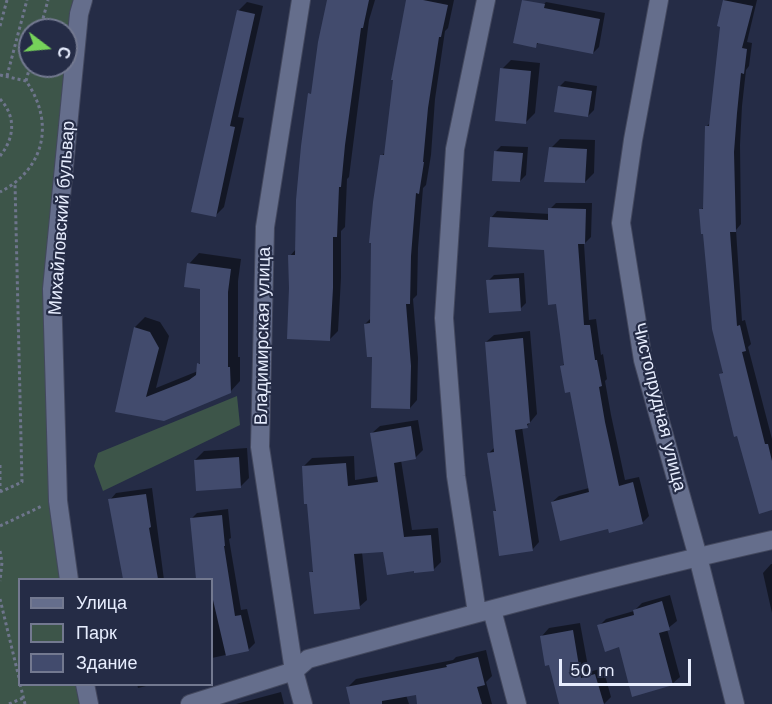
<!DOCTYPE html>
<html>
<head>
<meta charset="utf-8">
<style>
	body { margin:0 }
	#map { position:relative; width:772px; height:704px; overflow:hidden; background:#252c46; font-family:"Work Sans",sans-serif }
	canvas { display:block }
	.legend { position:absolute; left:18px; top:578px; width:195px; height:108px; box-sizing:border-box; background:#252c46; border:2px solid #737990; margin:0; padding:8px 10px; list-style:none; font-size:18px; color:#e7edfe }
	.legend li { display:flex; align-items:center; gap:12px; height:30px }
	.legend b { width:30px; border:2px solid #737990 }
	.north { position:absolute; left:18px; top:18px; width:60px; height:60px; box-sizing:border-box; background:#252c46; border:2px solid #737990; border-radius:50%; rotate:106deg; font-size:16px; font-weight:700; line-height:24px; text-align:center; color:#e7edfe }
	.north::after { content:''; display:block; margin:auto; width:21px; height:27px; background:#76d25a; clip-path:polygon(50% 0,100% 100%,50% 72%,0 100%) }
	.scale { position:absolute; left:559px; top:659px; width:132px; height:27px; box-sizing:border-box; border:3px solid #e7edfe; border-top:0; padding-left:8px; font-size:18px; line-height:21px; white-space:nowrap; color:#e7edfe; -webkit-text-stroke:4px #252c46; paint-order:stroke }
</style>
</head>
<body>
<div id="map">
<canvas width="772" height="704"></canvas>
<ul class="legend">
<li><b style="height:8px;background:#656e8c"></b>Улица</li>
<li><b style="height:16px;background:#3d5549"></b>Парк</li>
<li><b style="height:16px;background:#424b6d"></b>Здание</li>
</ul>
<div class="north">С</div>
<div class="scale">50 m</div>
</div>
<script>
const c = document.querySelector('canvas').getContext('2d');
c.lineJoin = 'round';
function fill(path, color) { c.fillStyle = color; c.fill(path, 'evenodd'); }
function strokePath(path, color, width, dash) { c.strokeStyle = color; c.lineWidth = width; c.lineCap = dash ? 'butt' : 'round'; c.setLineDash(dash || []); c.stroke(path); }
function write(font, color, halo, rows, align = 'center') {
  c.font = font + ' "Work Sans",sans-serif'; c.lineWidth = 4.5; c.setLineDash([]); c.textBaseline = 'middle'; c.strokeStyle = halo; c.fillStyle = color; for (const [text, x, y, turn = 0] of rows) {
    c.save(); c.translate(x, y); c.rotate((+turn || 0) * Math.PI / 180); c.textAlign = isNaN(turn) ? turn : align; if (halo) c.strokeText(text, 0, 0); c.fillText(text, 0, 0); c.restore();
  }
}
fill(new Path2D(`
	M0,0H75L47,288L64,579L20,580V684L76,685L79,704H0ZM30,30H66V66H30Z
	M237,396L240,425L103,491L94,466L98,453Z`), '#3d5549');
fill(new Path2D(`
	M329,0H375L369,20L349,177L347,179L345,227L341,231V278L338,331L329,340L290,256L296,249Z
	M408,0H454L448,28L445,31L435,99L431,155L426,185L423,188L418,248L417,295L413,299L418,358L417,400L410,408L365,324L371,318L382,156L385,152Z
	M724,0H757L747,42L752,43L749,66L746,70L742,106L740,145L741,224L736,230L742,321L745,320L751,344L748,347L772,439V509L721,374L724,371L701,210L705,206L707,126L711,122L722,25H719Z
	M247,2L263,6L238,117L244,118L224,207L215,216L238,11Z
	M546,2L605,13L599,47L593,53L539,42L535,47L540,8Z
	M511,60L540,63L535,113L526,122L502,69Z
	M565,81L597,86L594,110L588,116L560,86Z
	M560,139L595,140L594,173L585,182L551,148Z
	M501,146L528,147L526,175L520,181L495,152Z
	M556,203H592L591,237L584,244L589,320L596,319L601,355L603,354L607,379L605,381L611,415L625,480L639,477L649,516L643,522L552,502L559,496L589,488L571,390L562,366L565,363L557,302L546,249L491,218L497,211L550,214V209Z
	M199,253L241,259L238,281V357H240V381L230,392L117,411L135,327L145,317L160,322L169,336L156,388L198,371L199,364L202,361L201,288L189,264Z
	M524,273L526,303L520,309L488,281L494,275Z
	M530,331L537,414L527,426L522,427L539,542L532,550L494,512L497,509L489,453L495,447L486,342L494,335Z
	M418,420L423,450L415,458L401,460L412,530L438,528L441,562L433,570L384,550L362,552L367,600L359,607L311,573L315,569L304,466L312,458L354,456L355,480L379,476L372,433L380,426Z
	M247,448L249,478L240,487L195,460L204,451Z
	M152,488L164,580H124L110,500L116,493Z
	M228,509L231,538L229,539L241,610L247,609L255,643L248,650L212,658V580H197L191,519L197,513Z
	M771,564H772V613L763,573Z
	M670,595L677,621L667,629L680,677L672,684L620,646L599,626L606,619L634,611L642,603Z
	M580,623L589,672L603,668L611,697L604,704H561L542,636L549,628Z
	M486,650L492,676L486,682L492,704H439L435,690L406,695L409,704H351L348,687L356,679L453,660L456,657Z
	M137,684H154L138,688Z
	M281,692L284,704H236Z`), '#0007');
fill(new Path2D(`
	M327,0H369L363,28H361L345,145L341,187H339L337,237H333V288L330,341L287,339L289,288L288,255H295L296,200L301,146L308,93L311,94L318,42Z
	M406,0H423L448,5L441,37H439L428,108L423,162H424L419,194L416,193L411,256L410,304H406L411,366L410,409L371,408L372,357H367L364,324L370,323L371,243H369L373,202L380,155H384L393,80H391Z
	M522,0L545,4L544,8L600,19L593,54L537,43L536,48L513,43Z
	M723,0L753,6L742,48L747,49L744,74L741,73L737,113L734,152L736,232H730L737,326L740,325L746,351L742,352L765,444H768L772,461V510L759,514L737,436L734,437L719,374L723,373L712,329L703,234H701L699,209H703L705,126H709L720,27L717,26Z
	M237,10L255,14L230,126L235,127L216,217L191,212Z
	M500,68L531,71L526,124L495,121Z
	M558,86L592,91L588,117L554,112Z
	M549,147L587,149L585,183L544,182Z
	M494,151L523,153L520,182L492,181Z
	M548,208L586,209L585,244H578L584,325H590L595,360H597L602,386L599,387L605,422L619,486L633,482L643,524L609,533L608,529L560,541L551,502L589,492L570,392L565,393L560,366L564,365L556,304L548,305L544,250L488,247L490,217L548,220Z
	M187,263L231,269L228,292V367H230L231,393L164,421L115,412L134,327L150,332L159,348L146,397L189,380L196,375L197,363L200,364V289L184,287Z
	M519,278L521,311L489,313L486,280Z
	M523,338L530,423L527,424L528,428L515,430L533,551L499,556L493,511H496L487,453L494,452L485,342Z
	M411,426L416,459L394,463L404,537L431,535L434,571L414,573V571L387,575L383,552L354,554L360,609L314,614L309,572H313L307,504H304L302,466L346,463L348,486L378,482L370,433Z
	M239,457L241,488L196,491L194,460Z
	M146,494L151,527L149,528L158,579H123L108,499Z
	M222,515L225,546H224L235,616L241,615L249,651L226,656L213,600H212V579H196L190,518Z
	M662,601L670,630L659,633L673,685L632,697L619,647L605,652L597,625L634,615L633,610Z
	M573,630L581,678L595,674L604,704H559L549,665L545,666L540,636Z
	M478,657L485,685L477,687L482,704H417L416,695L382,701V704H350L346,687L447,667L446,665Z`), '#424b6d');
const minor = new Path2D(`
	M301,0L265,227L260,447L294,671L303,704
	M659,0L633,140L621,223L643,360L698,557L735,704
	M69,580L58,501L52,289L79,14L83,0
	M492,610L517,704
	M477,613L456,476L444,318L455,149L486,0
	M85,684L89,704
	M190,704L294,671L308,659C462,617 616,575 772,540`);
strokePath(minor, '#43485e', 20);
strokePath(new Path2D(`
	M0,26L7,0
	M40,30L48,0
	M0,75L26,81C55,122 45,169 0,192
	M7,76L27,0
	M26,81L30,66
	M0,99C17,117 14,139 0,156
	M0,465V492
	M0,492L22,482L15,183
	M0,526L42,506
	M0,551L2,562L0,581
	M0,599L20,682
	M20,684L25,704
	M9,704L23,698`), '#6e758c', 3, [3, 3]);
strokePath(minor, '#656e8c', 18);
write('18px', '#e7edfe', '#252c46', [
	["Михайловский бульвар",62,218,-86],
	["Владимирская улица",263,336,-89],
	["Чистопрудная улица",659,407,76]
]);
</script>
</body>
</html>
